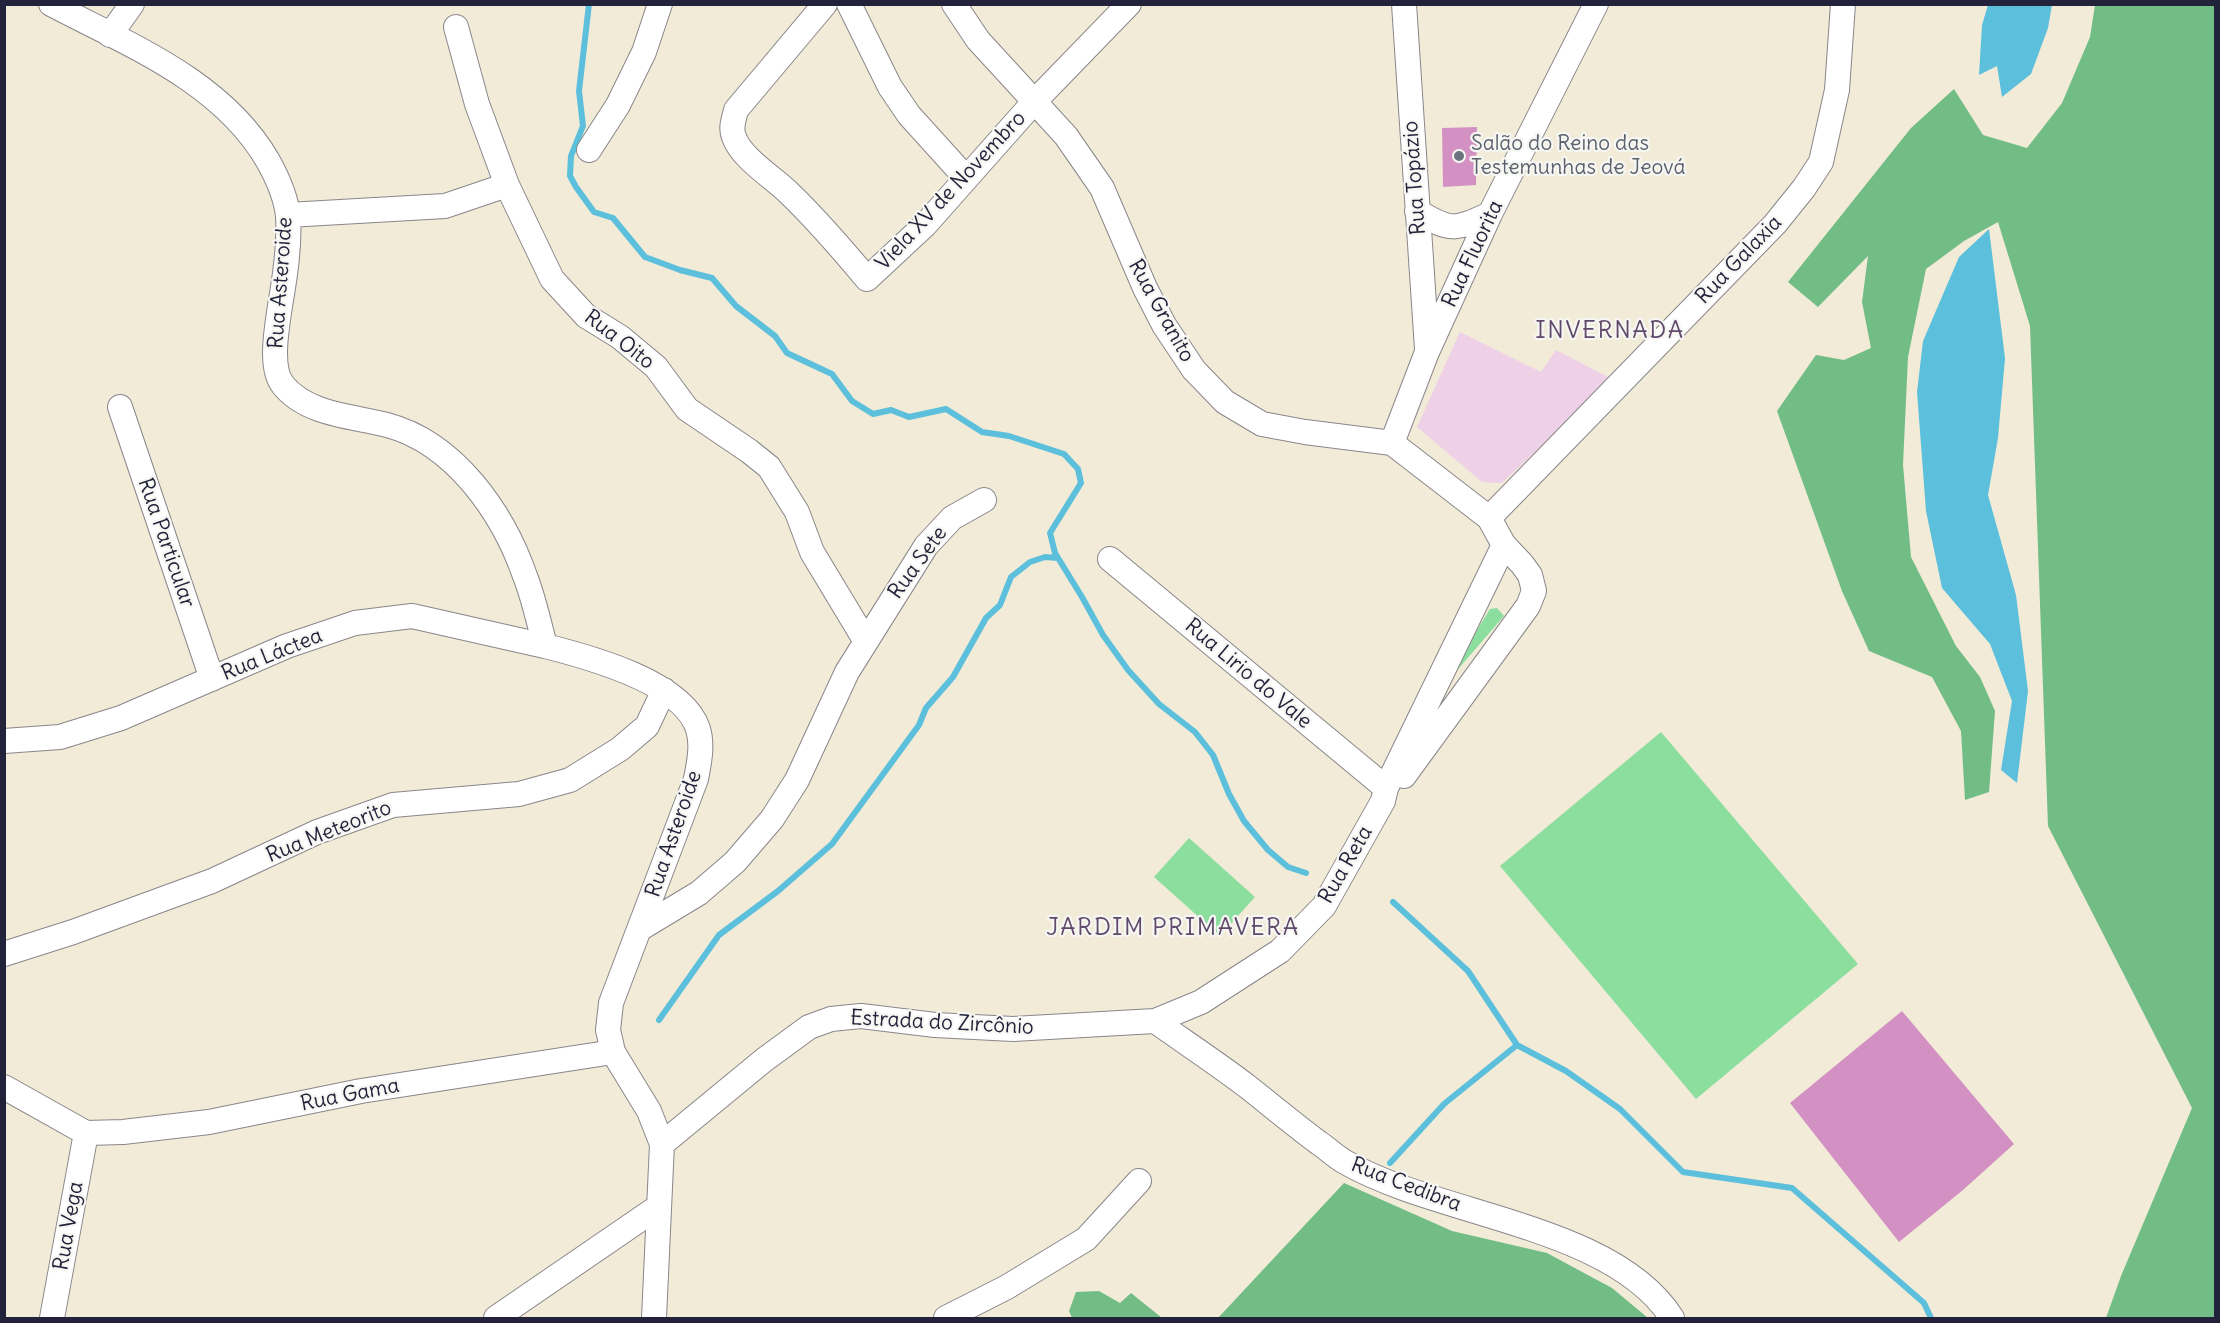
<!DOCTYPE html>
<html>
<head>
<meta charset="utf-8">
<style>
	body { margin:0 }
	#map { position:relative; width:2220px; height:1323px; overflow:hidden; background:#f1ebd8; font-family:Delius,sans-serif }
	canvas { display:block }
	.frame { position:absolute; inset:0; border:6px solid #22223b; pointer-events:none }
</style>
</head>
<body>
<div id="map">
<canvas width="2220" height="1323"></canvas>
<div class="frame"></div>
</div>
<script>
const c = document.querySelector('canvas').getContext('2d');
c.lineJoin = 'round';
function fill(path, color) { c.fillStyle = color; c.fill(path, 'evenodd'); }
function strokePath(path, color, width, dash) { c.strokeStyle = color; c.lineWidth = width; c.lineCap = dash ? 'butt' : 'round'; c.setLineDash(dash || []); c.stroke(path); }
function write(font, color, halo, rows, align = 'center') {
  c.font = font + ' Delius,sans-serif'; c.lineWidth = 4.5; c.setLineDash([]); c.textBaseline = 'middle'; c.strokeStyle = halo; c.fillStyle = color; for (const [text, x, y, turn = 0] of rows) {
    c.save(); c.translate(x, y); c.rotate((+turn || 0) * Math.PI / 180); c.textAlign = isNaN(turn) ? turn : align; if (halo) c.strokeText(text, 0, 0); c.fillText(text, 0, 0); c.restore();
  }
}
fill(new Path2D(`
	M1460,332L1541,372L1556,350L1612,379L1502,483L1482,482L1417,427Z`), '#eed0e7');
fill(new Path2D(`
	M1497,608L1504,616L1440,690L1490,609Z
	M1661,732L1858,964L1696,1099L1500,866Z
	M1189,838L1255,897L1220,936L1154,877Z`), '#8cde9e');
fill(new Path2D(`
	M2095,5H2215V1318H2106L2121,1276L2192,1108L2048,826L2030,326L1998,222L1964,241L1926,269L1908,357L1903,465L1911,557L1956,646L1980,677L1995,711L1989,792L1965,800L1961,731L1932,677L1869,651L1842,591L1777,411L1816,355L1844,360L1871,348L1862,302L1868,256L1818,307L1788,282L1911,128L1954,89L1983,135L2027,148L2062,103L2090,37Z
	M1344,1183L1452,1231L1547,1253L1612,1288L1648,1318H1218Z
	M1099,1291L1120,1303L1131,1293L1162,1318H1072L1069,1311L1076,1292Z`), '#71bd85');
fill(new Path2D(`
	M1988,5H2052L2048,28L2031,74L2002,97L1997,66L1979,75L1982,25Z
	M1989,229L2005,358L1998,438L1988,495L2016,595L2028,691L2017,783L2001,770L2012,701L1990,644L1942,588L1926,511L1917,392L1923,341L1959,257Z`), '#5cbfdb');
strokePath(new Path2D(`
	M589,4L579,91L583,126L571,156L570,176L576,187L594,212L613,218L645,257L680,270L712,278L736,306L775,336L787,353L832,374L852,401L873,414L891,410L909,417L946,409L982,432L1009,436L1064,454L1078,469L1081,483L1050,533L1055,553L1082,597L1103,635L1128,670L1159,704L1195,732L1213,755L1229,794L1244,821L1268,850L1288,867L1306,873
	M1393,902L1468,971L1517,1045L1566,1071L1620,1109L1683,1172L1792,1188L1924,1303L1931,1318
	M659,1020L719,935L778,891L832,844L919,725L926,708L953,677L986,618L1000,605L1011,577L1030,562L1045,557L1058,558
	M1390,1163L1444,1104L1517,1045`), '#5cbfdb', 6);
fill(new Path2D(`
	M1477,127L1476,185L1443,187L1442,128Z
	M1902,1011L2014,1144L1963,1190L1899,1242L1790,1103Z`), '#d391c3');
const minor = new Path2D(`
	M51,4C129,45 222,81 268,161C277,177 286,197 288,216C290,245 285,277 280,306C277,327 269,368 283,385C307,415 353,416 387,425C455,443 503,513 525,576C534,599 539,623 545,646C589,657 683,682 698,729C703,745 699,763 696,779L611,1003L608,1030L613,1052L649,1111L662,1144L654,1318
	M825,4L736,110C734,119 730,128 734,137C741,158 774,178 789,193C817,220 842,249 867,279L925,225L1034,102L1129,4
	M849,4L890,87L909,115L966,178
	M954,4L978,40L1066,136L1102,188L1145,288L1164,325L1194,370L1225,402L1262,424L1305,432L1392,443L1489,518L1504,545L1522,564L1530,575L1534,591L1528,606L1404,776
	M1404,4L1427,349
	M456,27L477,104L507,185L552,279L586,316L620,337L656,367L687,409L749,451L769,467L797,512L812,552L865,640
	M110,35L132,4
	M589,150L618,105L644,52L660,4
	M1417,211C1451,232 1455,230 1490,214
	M288,215L445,206L507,185
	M120,407L212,679
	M1392,443L1427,352L1490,214L1596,4
	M1489,518L1775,224L1804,188L1821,162L1837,90L1843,4
	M1110,559L1386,788
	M4,741L60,737L121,718L287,646L355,623L412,616L545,646
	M641,928L699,893L735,862L772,819L797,780L847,672L926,546L952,518L984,500
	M4,954L73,932L212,881L317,832L393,805L519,794L570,780L620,749L647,726L664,690
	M1155,1021C1186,1043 1218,1064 1248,1087C1272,1106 1295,1125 1319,1143C1328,1149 1336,1157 1345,1162C1438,1216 1613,1225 1672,1318
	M4,1087L86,1133
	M86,1133L123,1132L209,1122L361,1091L613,1052
	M662,1144L764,1060L809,1027L831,1019L861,1016L935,1025L1013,1029L1155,1021L1201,1002L1280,951L1324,906L1383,801L1386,788L1504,545
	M52,1318L86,1133
	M496,1318L658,1207
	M946,1318L1007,1287L1086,1239L1139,1181`);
strokePath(minor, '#8a868a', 26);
strokePath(minor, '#fff', 24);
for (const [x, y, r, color] of [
	[1459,156,6,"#6b7280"]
]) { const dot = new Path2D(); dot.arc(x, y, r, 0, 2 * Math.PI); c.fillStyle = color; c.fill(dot); strokePath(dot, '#f6f6f2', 2); }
write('21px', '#5b616d', '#f6f6f2', [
	["Salão do Reino das",1471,144],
	["Testemunhas de Jeová",1471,168]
], 'left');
write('21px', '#22223b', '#f6f6f2', [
	["Rua Topázio",1415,178,-94],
	["Viela XV de Novembro",951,191,-47],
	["Rua Fluorita",1473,254,-65],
	["Rua Galaxia",1739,260,-46],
	["Rua Asteroide",281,283,-86],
	["Rua Granito",1161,311,61],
	["Rua Oito",619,340,38],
	["Rua Particular",166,543,71],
	["Rua Sete",918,563,-54],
	["Rua Láctea",272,655,-22],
	["Rua Lirio do Vale",1248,674,40],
	["Rua Meteorito",329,832,-22],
	["Rua Asteroide",674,834,-71],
	["Rua Reta",1346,865,-60],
	["Estrada do Zircônio",942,1023,3],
	["Rua Gama",350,1095,-11],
	["Rua Cedibra",1406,1185,21],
	["Rua Vega",69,1226,-80]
]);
c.letterSpacing = '1.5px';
write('24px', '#60496b', '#f6f6f2', [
	["INVERNADA",1610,331],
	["JARDIM PRIMAVERA",1173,928]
]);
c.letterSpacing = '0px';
</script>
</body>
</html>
